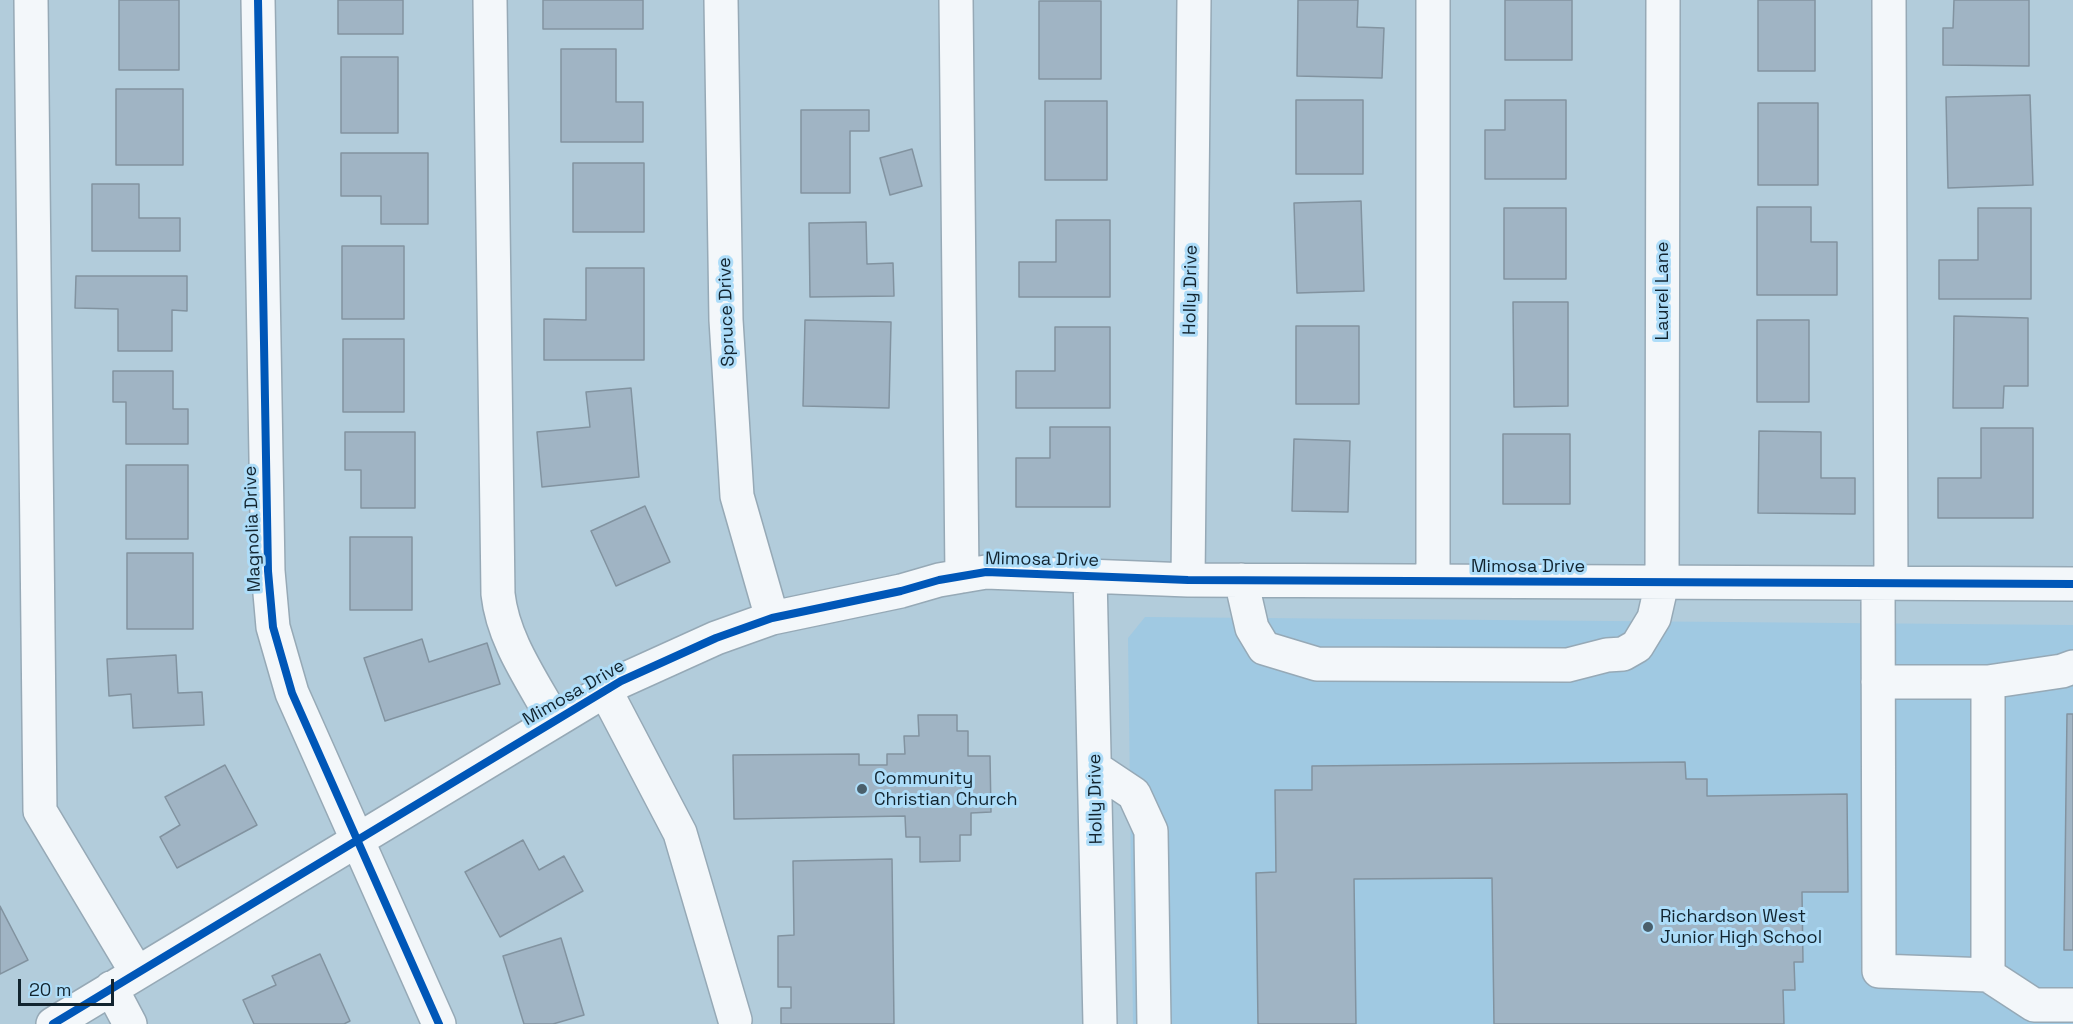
<!DOCTYPE html>
<html>
<head>
<meta charset="utf-8">
<style>
	body { margin:0 }
	#map { position:relative; width:2073px; height:1024px; overflow:hidden; background:#b2ccdb; font-family:"Space Grotesk",sans-serif }
	canvas { display:block }
	.scale { position:absolute; left:18px; top:979px; width:96px; height:27px; box-sizing:border-box; border:3px solid #12242f; border-top:0; padding-left:8px; font-size:18px; line-height:21px; white-space:nowrap; color:#12242f; -webkit-text-stroke:4px #aeddf9; paint-order:stroke }
</style>
</head>
<body>
<div id="map">
<canvas width="2073" height="1024"></canvas>
<div class="scale">20 m</div>
</div>
<script>
const c = document.querySelector('canvas').getContext('2d');
c.lineJoin = 'round';
function fill(path, color) { c.fillStyle = color; c.fill(path, 'evenodd'); }
function strokePath(path, color, width, dash) { c.strokeStyle = color; c.lineWidth = width; c.lineCap = dash ? 'butt' : 'round'; c.setLineDash(dash || []); c.stroke(path); }
function write(font, color, halo, rows, align = 'center') {
  c.font = font + ' "Space Grotesk",sans-serif'; c.lineWidth = 6; c.setLineDash([]); c.textBaseline = 'middle'; c.strokeStyle = halo; c.fillStyle = color; for (const [text, x, y, turn = 0] of rows) {
    c.save(); c.translate(x, y); c.rotate((+turn || 0) * Math.PI / 180); c.textAlign = isNaN(turn) ? turn : align; if (halo) c.strokeText(text, 0, 0); c.fillText(text, 0, 0); c.restore();
  }
}
fill(new Path2D(`
	M1145,617L2073,625V1024H1133L1128,638Z`), '#a0c9e2');
const building = new Path2D(`
	M119,0H179V70H119Z
	M338,0H403V34H338Z
	M543,0H643V29H543Z
	M1298,0H1358L1357,27L1384,28L1382,78L1297,76Z
	M1505,0H1572V60H1505Z
	M1758,0H1815V71H1758Z
	M1954,0H2029V66L1943,65V28H1953Z
	M1039,1H1101V79H1039Z
	M561,49H616V102H643V142H561Z
	M341,57H398V133H341Z
	M116,89H183V165H116Z
	M2030,95L2033,185L1948,188L1946,97Z
	M1296,100H1363V174H1296Z
	M1505,100H1566V179H1485V130H1505Z
	M1045,101H1107V180H1045Z
	M1758,103H1818V185H1758Z
	M801,110H869V131H850V193H801Z
	M912,149L922,186L890,195L880,158Z
	M341,153H428V224H381V196H341Z
	M573,163H644V232H573Z
	M92,184H139V218H180V251H92Z
	M1361,201L1364,291L1297,293L1294,203Z
	M1757,207H1811V242H1837V295H1757Z
	M1504,208H1566V279H1504Z
	M1978,208H2031V299H1939V260H1978Z
	M1056,220H1110V297H1019V262H1056Z
	M866,222L867,264L893,263L894,296L810,297L809,223Z
	M342,246H404V319H342Z
	M586,268H644V360H544V319L586,320Z
	M76,276H187V311L172,310V351H118V309L75,308Z
	M1513,302H1568V406L1514,407Z
	M1954,316L2028,318V386H2004L2003,408H1953Z
	M805,320L891,322L889,408L803,406Z
	M1757,320H1809V402H1757Z
	M1296,326H1359V404H1296Z
	M1055,327H1110V408H1016V371H1055Z
	M343,339H404V412H343Z
	M113,371H173V409H188V444H126V402H113Z
	M631,388L639,477L542,487L537,432L590,427L586,392Z
	M1050,427H1110V507H1016V458H1050Z
	M1981,428H2033V518H1938V478H1981Z
	M1759,431L1821,432V478H1855V514L1758,513Z
	M345,432H415V508H361V470H345Z
	M1503,434H1570V504H1503Z
	M1294,439L1350,441L1348,512L1292,511Z
	M126,465H188V539H126Z
	M645,506L670,562L616,586L591,531Z
	M350,537H412V610H350Z
	M127,553H193V629H127Z
	M422,639L429,662L487,643L500,684L385,721L364,658Z
	M176,655L178,693L202,692L204,725L133,728L131,694L109,696L107,659Z
	M2067,714H2073V950H2064Z
	M918,715H957V731H968V756H990L991,812L971,813V835H960V861L920,862V837H906L905,816L734,819L733,755L859,754V765H887V754H905L904,736H919Z
	M1685,762L1686,779H1707V796L1847,794L1848,892H1802L1803,962H1794L1795,990H1783L1784,1024H1494L1492,878L1354,879L1356,1024H1258L1256,873L1276,872L1275,790H1312V766Z
	M225,765L257,825L177,868L160,837L180,825L165,797Z
	M523,840L539,870L564,856L583,891L500,937L465,872Z
	M892,859L894,1024H781V1008H791V987H778V936L794,935L793,861Z
	M0,906L28,960L0,974Z
	M561,938L584,1015L553,1024H524L503,956Z
	M320,954L350,1021L344,1024H254L243,1000L276,985L272,976Z`);
fill(building, '#a0b4c4');
strokePath(building, '#8293a0', 1.5);
const minor = new Path2D(`
	M31,0L40,811L137,973
	M258,0L268,571L273,627L292,693L439,1024
	M490,0L498,594C503,640 532,680 554,720
	M721,0L726,320L737,496L772,618
	M956,0L962,576
	M1433,0V581
	M1889,0L1891,583
	M1090,575L1100,1024
	M1188,580L1194,0
	M1241,580L1252,628L1264,648L1317,664L1568,665L1607,655L1623,654L1637,646L1654,618L1662,583L1663,0
	M1878,583L1879,971L1988,975V682L2062,671L2073,667
	M1878,682H1988
	M605,690L680,833L735,1020
	M1095,768L1134,794L1151,831L1154,1024
	M1988,975L2034,1005H2073
	M111,988L130,1024
	M53,1024L621,681L716,638L772,618L901,591L939,580L986,572L1188,580L2073,584`);
strokePath(minor, '#96a9b6', 36);
strokePath(minor, '#f3f7fa', 33);
strokePath(new Path2D(`
	M258,0L268,571L273,627L292,693L439,1024
	M53,1024L621,681L716,638L772,618L901,591L939,580L986,572L1188,580L2073,584`), '#0057b8', 8);
for (const [x, y, r, color] of [
	[862,789,6,"#4a5f6b"],
	[1648,927,6,"#4a5f6b"]
]) { const dot = new Path2D(); dot.arc(x, y, r, 0, 2 * Math.PI); c.fillStyle = color; c.fill(dot); strokePath(dot, '#aeddf9', 2); }
write('18px', '#12242f', '#aeddf9', [
	["Holly Drive",1191,290,-89],
	["Laurel Lane",1663,291,-90],
	["Spruce Drive",727,312,-92],
	["Magnolia Drive",253,529,-92],
	["Mimosa Drive",1042,560,1],
	["Mimosa Drive",1528,567],
	["Mimosa Drive",574,693,-30],
	["Holly Drive",1096,799,-91]
]);
write('18px', '#12242f', '#aeddf9', [
	["Community",874,779],
	["Christian Church",874,800],
	["Richardson West",1660,917],
	["Junior High School",1660,938]
], 'left');
</script>
</body>
</html>
